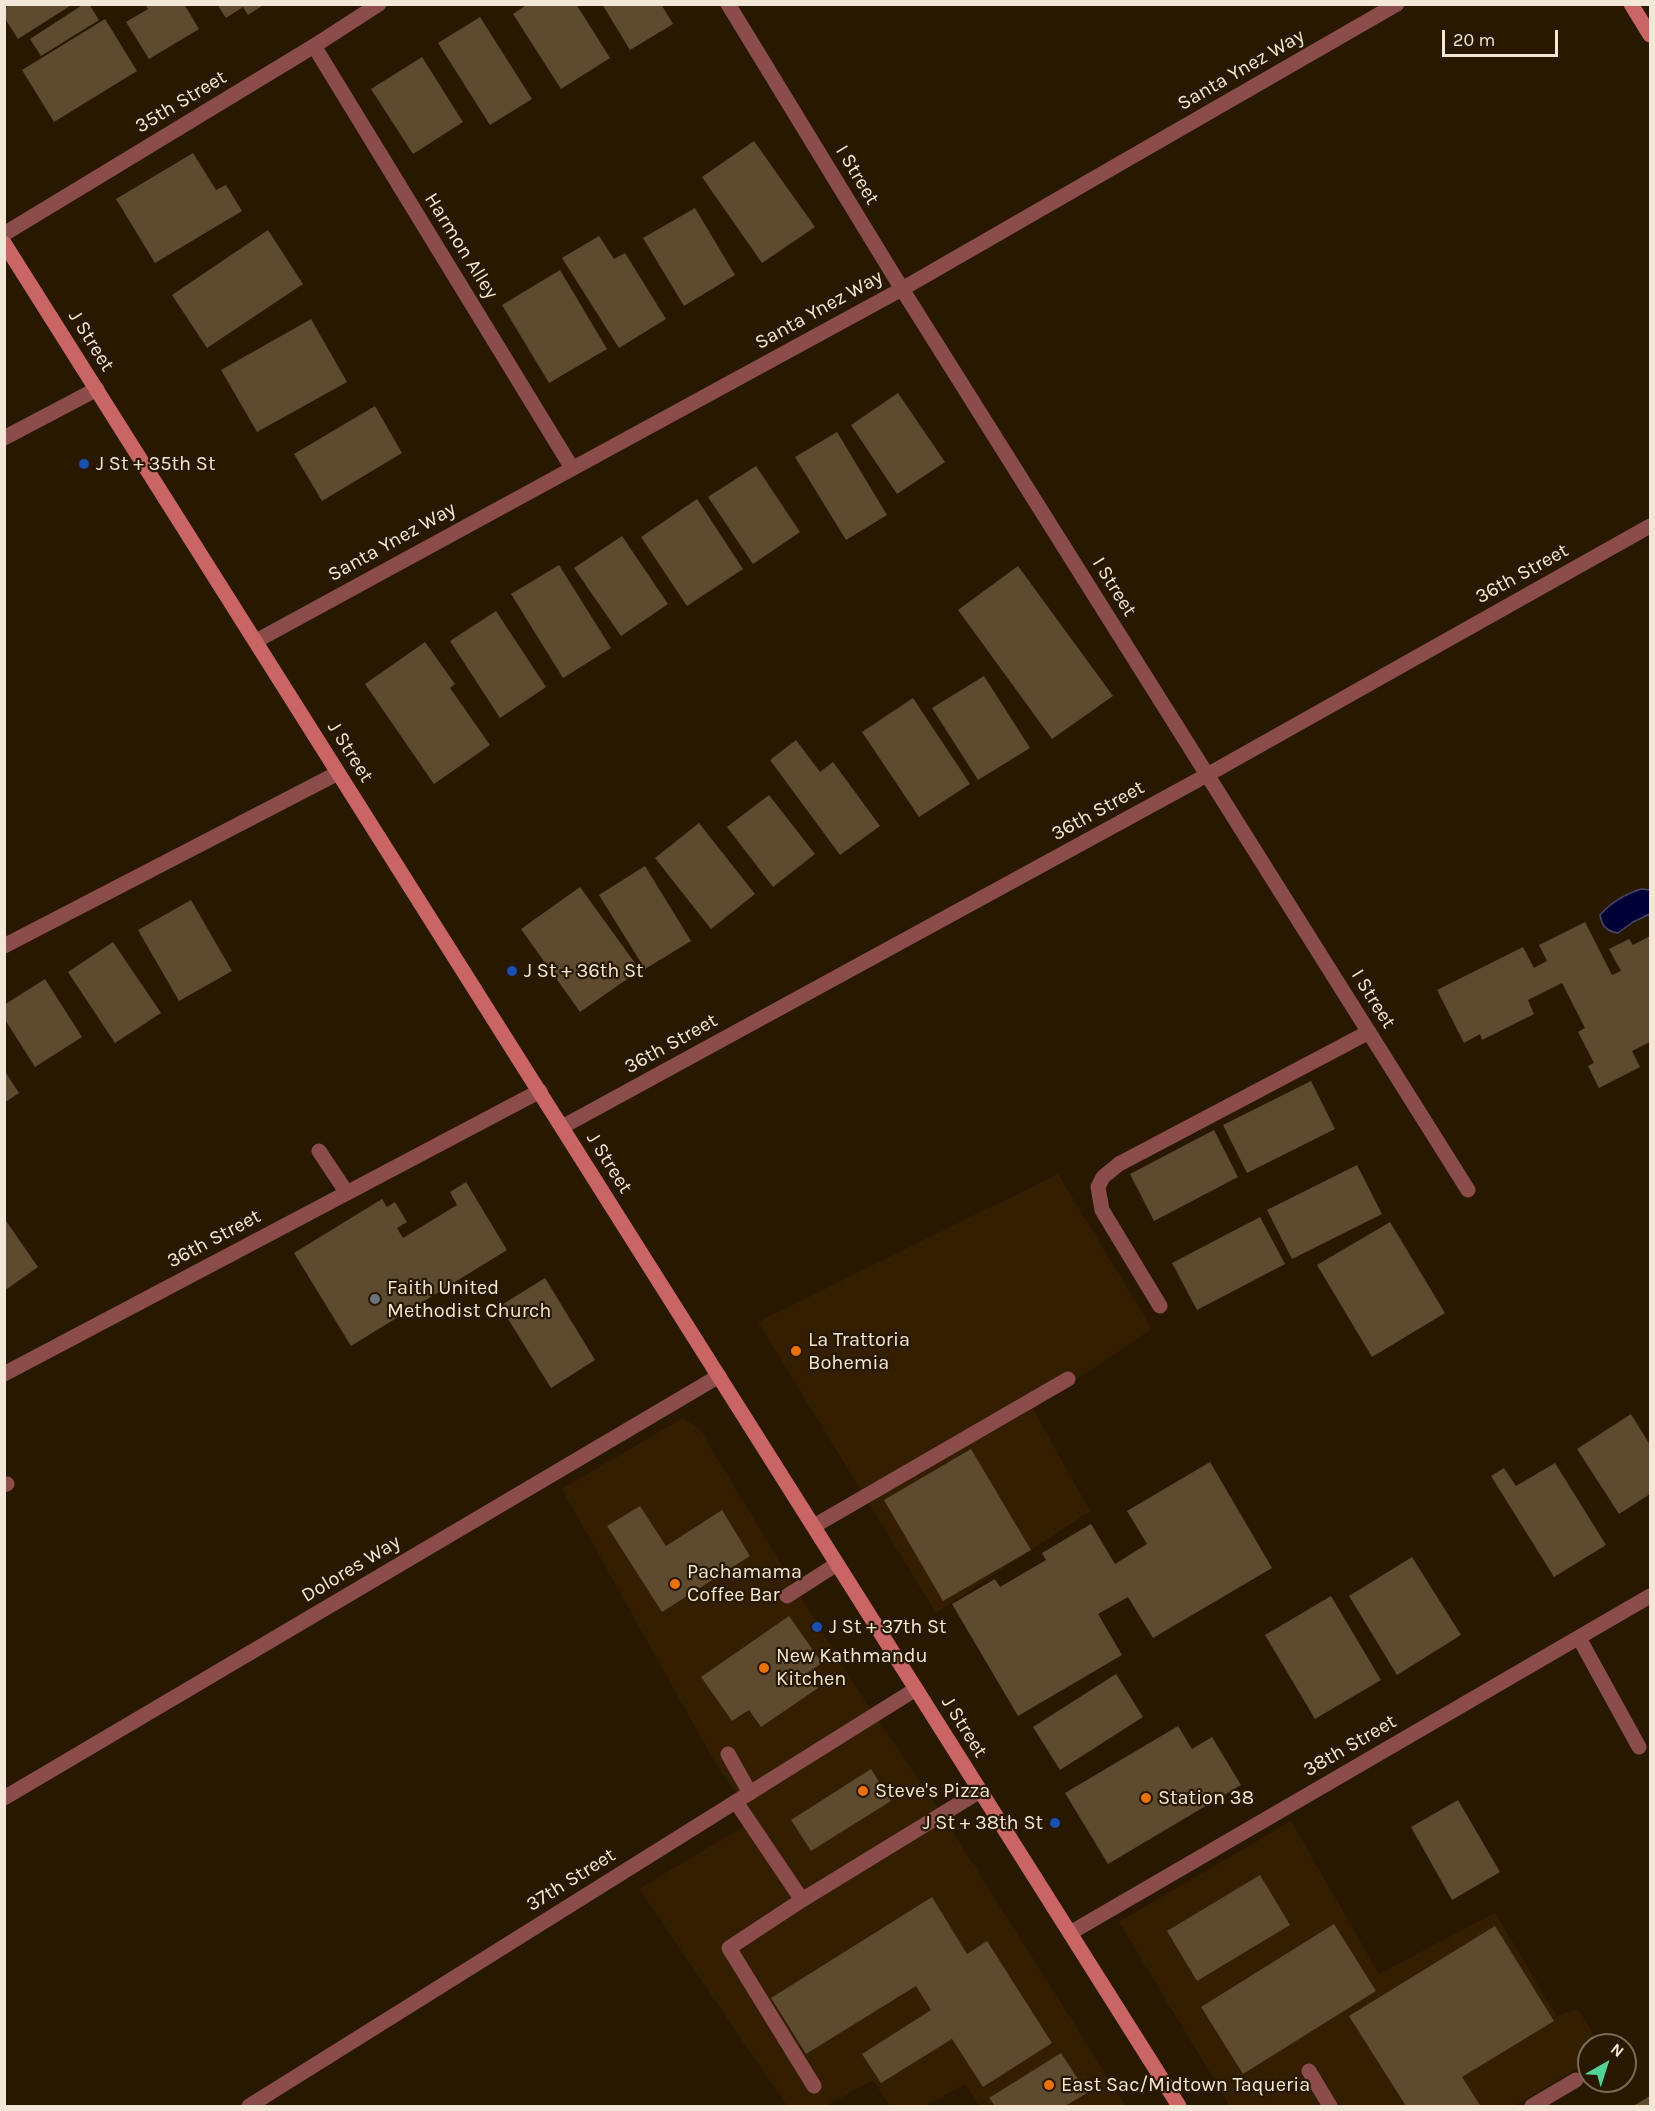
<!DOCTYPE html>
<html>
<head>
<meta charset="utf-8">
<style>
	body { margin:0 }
	#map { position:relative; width:1655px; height:2111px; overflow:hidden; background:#291800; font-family:Karla,sans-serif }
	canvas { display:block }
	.frame { position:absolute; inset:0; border:6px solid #f3e7d7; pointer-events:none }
	.north { position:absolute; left:1577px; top:2033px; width:60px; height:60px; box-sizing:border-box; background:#291800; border:2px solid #7a6b56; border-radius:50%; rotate:39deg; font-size:16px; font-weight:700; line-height:24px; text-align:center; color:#f3e7d7 }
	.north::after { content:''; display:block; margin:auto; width:21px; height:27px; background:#51d398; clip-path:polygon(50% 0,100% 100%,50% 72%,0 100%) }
	.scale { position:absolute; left:1442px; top:30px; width:116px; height:27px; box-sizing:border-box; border:3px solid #f3e7d7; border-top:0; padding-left:8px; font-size:18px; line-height:21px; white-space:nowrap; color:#f3e7d7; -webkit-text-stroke:4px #291800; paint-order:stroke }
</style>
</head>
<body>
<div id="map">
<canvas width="1655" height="2111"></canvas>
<div class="frame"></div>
<div class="north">N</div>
<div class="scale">20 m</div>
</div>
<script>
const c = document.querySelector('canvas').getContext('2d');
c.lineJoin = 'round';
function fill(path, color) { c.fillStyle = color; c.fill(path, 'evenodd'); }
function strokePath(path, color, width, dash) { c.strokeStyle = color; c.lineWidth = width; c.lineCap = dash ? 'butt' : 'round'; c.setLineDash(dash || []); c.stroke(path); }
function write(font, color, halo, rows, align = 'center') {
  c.font = font + ' Karla,sans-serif'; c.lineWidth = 4.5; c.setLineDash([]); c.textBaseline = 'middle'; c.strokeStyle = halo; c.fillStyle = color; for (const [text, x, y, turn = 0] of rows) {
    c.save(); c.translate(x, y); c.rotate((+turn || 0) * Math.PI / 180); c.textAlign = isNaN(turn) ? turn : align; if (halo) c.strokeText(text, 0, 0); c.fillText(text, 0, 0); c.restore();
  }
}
fill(new Path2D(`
	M1058,1174L1152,1329L1033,1409L1090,1511L936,1613L758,1322Z
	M683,1418L700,1430L850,1678L932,1799L1126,2106H980L965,2084L926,2106H890L873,2080L825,2106H787L639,1889L755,1820L717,1766L562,1489Z
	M1291,1821L1379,1974L1495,1913L1557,2016L1578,2009L1600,2045H1589V2061L1515,2106H1230L1119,1922Z`), '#331e00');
const water = new Path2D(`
	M1641,889L1650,890V914L1633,922L1618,933C1606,931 1602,926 1600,915C1611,902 1626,894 1641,889Z`);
fill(water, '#000136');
strokePath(water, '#494666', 1.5);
fill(new Path2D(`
	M4,4H73L18,39L4,17Z
	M84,4H89L99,20L41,56L30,39Z
	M145,4H184L199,29L149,59L126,22L148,9Z
	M217,4H265L248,15L243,7L226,18Z
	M528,4H576L610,58L561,89L513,14Z
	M602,4H661L673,24L630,50Z
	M480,17L532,99L490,125L438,43Z
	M105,19L137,71L54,122L22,70Z
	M422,57L463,122L413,154L371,89Z
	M754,141L815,227L762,263L702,177Z
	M193,153L216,190L226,185L242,211L155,263L116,199Z
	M695,208L735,275L684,306L643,238Z
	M268,230L303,284L207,348L172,295Z
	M599,236L614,259L625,253L666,319L619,348L562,258Z
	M560,270L607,349L549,383L502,305Z
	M311,319L347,382L257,432L221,370Z
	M898,393L945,462L897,494L851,425Z
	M375,406L402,453L322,501L294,454Z
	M837,432L887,515L846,540L795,457Z
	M756,466L800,532L753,564L708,497Z
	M697,499L743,569L687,606L641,537Z
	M622,536L668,604L621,636L574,568Z
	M559,565L611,648L563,678L511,594Z
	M1018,566L1113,696L1052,739L958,610Z
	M496,611L546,687L500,718L450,641Z
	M425,642L455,684L450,688L490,745L434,784L365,684Z
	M984,676L1030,748L978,780L932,708Z
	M913,698L970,784L919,817L862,732Z
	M796,740L820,772L833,762L880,826L840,855L770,760Z
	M769,795L815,854L773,887L727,827Z
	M699,823L755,894L711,929L655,858Z
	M645,866L691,941L645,969L599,895Z
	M580,887L640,970L580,1012L521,929Z
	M191,900L232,971L179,1001L138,930Z
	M1585,922L1612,975L1621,971L1609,949L1629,939L1633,945L1650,936V1042L1632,1051L1640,1067L1599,1088L1588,1066L1594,1063L1578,1032L1585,1028L1562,983L1528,1000L1534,1014L1482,1040L1480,1034L1464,1043L1437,990L1523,947L1534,968L1547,961L1539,945Z
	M113,942L161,1013L115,1043L68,972Z
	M45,979L82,1037L35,1067L4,1018V1005Z
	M4,1070L19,1093L4,1103Z
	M1311,1081L1335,1129L1247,1173L1223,1125Z
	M1214,1130L1238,1177L1154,1221L1130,1174Z
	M1357,1165L1382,1214L1292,1259L1267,1210Z
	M466,1182L507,1250L351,1346L294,1253L382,1199L387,1207L395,1202L407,1222L397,1228L403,1238L457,1205L450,1192Z
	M1260,1217L1285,1264L1197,1310L1172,1263Z
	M4,1218L38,1267L4,1291Z
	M1390,1222L1445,1313L1372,1357L1317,1265Z
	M545,1278L595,1360L551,1388L500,1306Z
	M1631,1414L1650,1445V1494L1619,1514L1577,1449Z
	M971,1449L1031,1550L943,1601L884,1500Z
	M1210,1462L1272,1568L1153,1638L1128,1597L1098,1614L1122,1655L1018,1716L952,1604L995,1579L1000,1587L1046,1560L1042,1553L1091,1524L1115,1564L1147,1544L1127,1511Z
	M1555,1463L1606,1545L1554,1577L1491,1476L1504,1468L1516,1486Z
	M640,1506L666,1546L722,1510L750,1556L662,1612L607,1526Z
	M1412,1557L1461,1635L1397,1675L1349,1596Z
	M1331,1596L1381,1680L1315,1719L1265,1635Z
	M789,1616L822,1663L807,1673L818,1688L761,1727L749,1710L732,1721L701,1677Z
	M1116,1674L1143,1717L1060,1770L1033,1727Z
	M1178,1726L1192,1749L1212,1737L1241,1785L1108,1864L1065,1793Z
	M871,1769L891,1801L811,1851L791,1820Z
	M1458,1800L1500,1872L1452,1900L1411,1827Z
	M1260,1875L1290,1925L1197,1981L1167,1931Z
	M932,1897L967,1954L987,1941L1052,2043L983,2087L952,2039L881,2083L862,2054L931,2010L916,1986L806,2054L771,1998Z
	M1334,1924L1376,1991L1243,2074L1201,2007Z
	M1495,1926L1554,2021L1462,2077L1480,2105L1478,2106H1406L1349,2016Z
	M1061,2053L1087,2093L1065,2106H995L989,2098Z
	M1650,2096V2106H1633Z`), '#5d4a2f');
strokePath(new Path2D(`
	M314,46L572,468
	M319,1151L347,1193
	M1160,1306L1102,1210L1098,1187L1103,1177L1119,1164L1369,1032
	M4,1485L7,1484
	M814,1526L1068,1379
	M787,1596L837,1564
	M1579,1638L1639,1747
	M728,1754L750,1793
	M736,1802L802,1900L980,1791
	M802,1900L729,1948L814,2086
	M1309,2071L1330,2106
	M1532,2106L1576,2080`), '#8b4c4c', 15);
strokePath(new Path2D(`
	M728,4L902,289L1468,1190
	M4,234L314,46L379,4
	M4,438L97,389
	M256,641L902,289L1397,4
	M4,946L338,773
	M562,1127L1207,775L1650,526
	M4,1374L540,1091
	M4,1798L719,1376
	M1070,1933L1650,1596
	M249,2106L916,1689`), '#8b4c4c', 15);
strokePath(new Path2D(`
	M1631,4L1650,35
	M4,243L1179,2106`), '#ca6566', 15);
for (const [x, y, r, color] of [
	[84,464,6,"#1a4fb4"],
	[512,971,6,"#1a4fb4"],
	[375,1299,6,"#6b7280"],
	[796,1351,6,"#e8710a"],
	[675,1584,6,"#e8710a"],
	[817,1627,6,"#1a4fb4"],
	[764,1668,6,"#e8710a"],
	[863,1791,6,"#e8710a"],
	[1146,1798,6,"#e8710a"],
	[1055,1823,6,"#1a4fb4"],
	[1049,2085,6,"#e8710a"]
]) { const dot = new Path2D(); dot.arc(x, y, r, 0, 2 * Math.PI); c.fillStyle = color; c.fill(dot); strokePath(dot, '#291800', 2); }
write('20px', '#f3e7d7', '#291800', [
	["Santa Ynez Way",1241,70,-30],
	["35th Street",181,102,-31],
	["I Street",857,175,59],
	["Harmon Alley",461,246,58],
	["Santa Ynez Way",819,310,-29],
	["J Street",91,341,58],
	["Santa Ynez Way",392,542,-29],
	["36th Street",1522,574,-29],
	["I Street",1114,587,58],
	["J Street",350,752,58],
	["36th Street",1098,811,-29],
	["I Street",1373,999,58],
	["36th Street",671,1044,-29],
	["J Street",609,1163,58],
	["36th Street",214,1239,-28],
	["Dolores Way",351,1569,-31],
	["J Street",964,1727,58],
	["38th Street",1350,1746,-30],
	["37th Street",571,1880,-32]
]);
write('20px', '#f3e7d7', '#291800', [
	["J St + 35th St",96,464],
	["J St + 36th St",524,971],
	["Faith United",387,1288],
	["Methodist Church",387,1311],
	["La Trattoria",808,1340],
	["Bohemia",808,1363],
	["Pachamama",687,1572],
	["Coffee Bar",687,1595],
	["J St + 37th St",829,1627],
	["New Kathmandu",776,1656],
	["Kitchen",776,1679],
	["Steve's Pizza",875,1791],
	["Station 38",1158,1798],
	["J St + 38th St",1043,1823,"right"],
	["East Sac/Midtown Taqueria",1061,2085]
], 'left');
</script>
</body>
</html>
